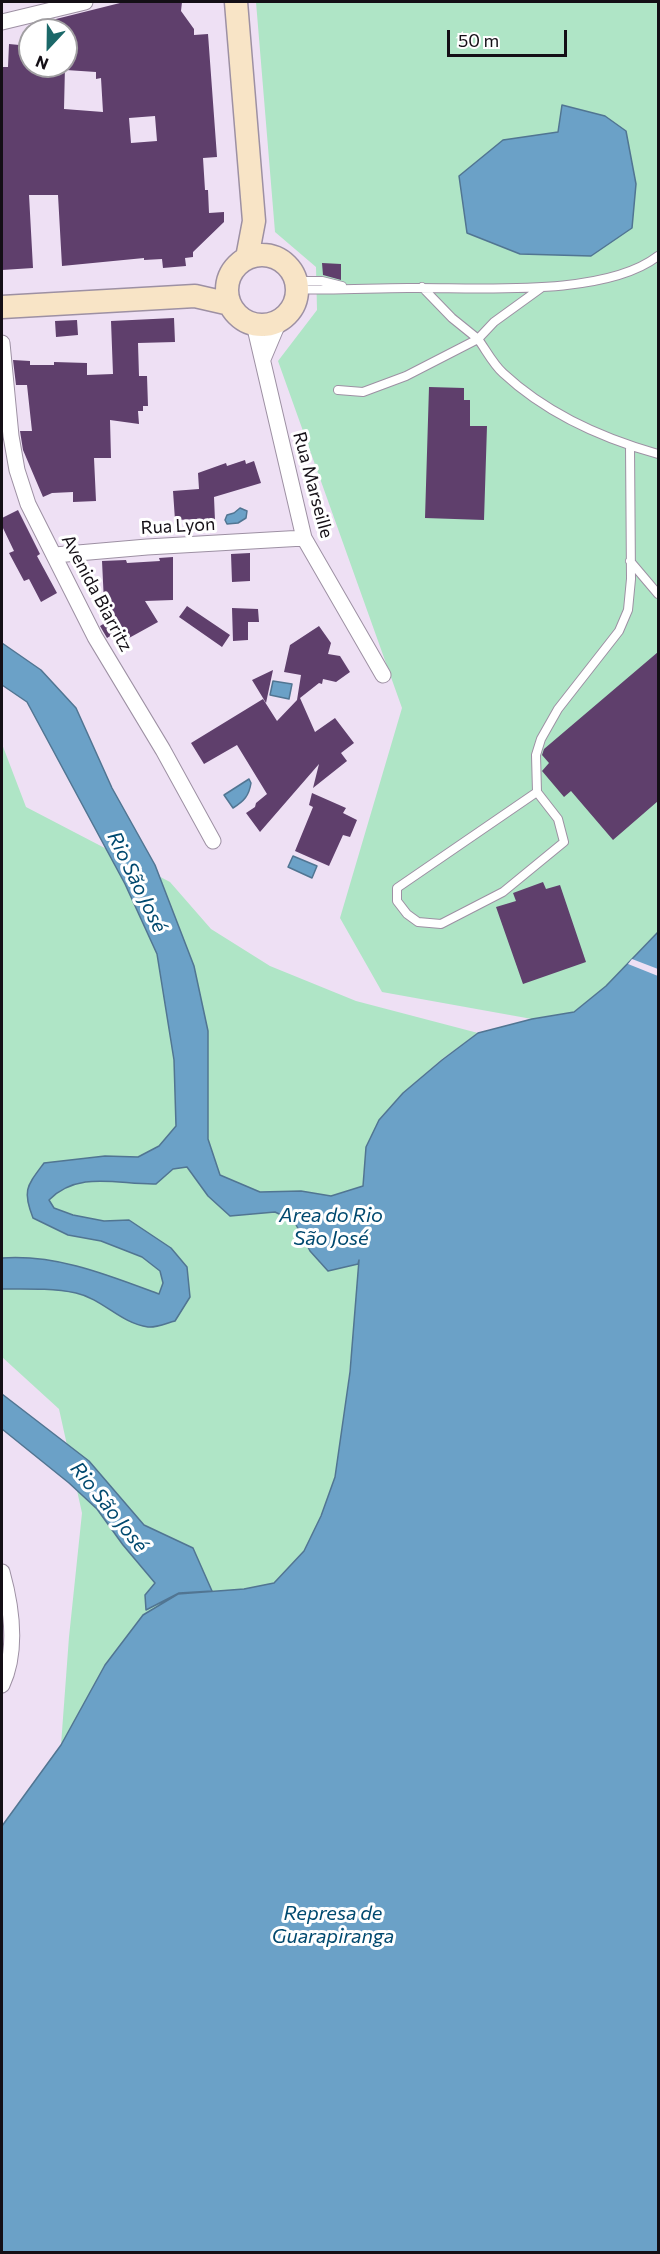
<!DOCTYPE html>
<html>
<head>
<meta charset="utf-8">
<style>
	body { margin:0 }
	#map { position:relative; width:660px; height:2254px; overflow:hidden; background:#eee0f4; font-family:Commissioner,sans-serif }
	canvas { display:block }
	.frame { position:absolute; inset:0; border:3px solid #140f16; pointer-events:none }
	.north { position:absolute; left:18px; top:18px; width:60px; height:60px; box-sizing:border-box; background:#fff; border:2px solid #a19fa2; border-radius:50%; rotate:202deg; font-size:16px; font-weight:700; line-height:24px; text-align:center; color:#140f16 }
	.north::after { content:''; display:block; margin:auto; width:21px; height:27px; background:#1b6869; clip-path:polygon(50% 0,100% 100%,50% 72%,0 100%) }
	.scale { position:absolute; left:447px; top:30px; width:120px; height:27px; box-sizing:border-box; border:3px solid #140f16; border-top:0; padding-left:8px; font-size:18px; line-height:21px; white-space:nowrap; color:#140f16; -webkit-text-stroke:4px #fff; paint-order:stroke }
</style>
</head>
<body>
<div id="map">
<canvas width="660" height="2254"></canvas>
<div class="frame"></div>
<div class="north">N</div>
<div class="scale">50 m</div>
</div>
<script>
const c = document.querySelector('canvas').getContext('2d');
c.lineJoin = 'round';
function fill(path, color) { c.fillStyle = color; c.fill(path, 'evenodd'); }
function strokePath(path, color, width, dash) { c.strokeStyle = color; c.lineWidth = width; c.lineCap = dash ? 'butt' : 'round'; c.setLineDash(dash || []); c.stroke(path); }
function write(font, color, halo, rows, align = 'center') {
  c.font = font + ' Commissioner,sans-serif'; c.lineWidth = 6; c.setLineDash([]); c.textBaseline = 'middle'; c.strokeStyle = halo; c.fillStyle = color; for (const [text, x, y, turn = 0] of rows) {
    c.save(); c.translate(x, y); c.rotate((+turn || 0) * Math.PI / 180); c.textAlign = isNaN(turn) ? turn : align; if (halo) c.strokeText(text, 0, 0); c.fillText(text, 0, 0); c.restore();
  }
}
fill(new Path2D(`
	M256,2H658V932L606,986L574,1012L532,1019L382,992L340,918L402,708L278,361L317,310L316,267L275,232Z
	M2,744L26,807L170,882L211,929L270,966L356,1001L478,1033L442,1059L403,1093L379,1120L363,1175V1208L354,1330L346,1402L335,1477L321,1516L304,1551L274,1583L244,1589L105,1665L61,1745L69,1637L82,1513L59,1409L2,1357Z`), '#afe5c6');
const water = new Path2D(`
	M562,105L605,116L626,131L636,184L632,228L591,256L520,254L467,233L459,176L503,140L558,132Z
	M240,508L247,511L246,518L238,523L227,524L225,520L227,515L234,513Z
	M2,643L41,670L76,708L112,788L155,865L194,966L208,1031V1139L220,1175L260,1192L301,1191L331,1196L363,1186L366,1147L379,1120L403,1093L442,1060L478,1033L532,1019L574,1012L606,986L658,932V2252H2V1826L61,1745L105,1665L143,1615L178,1594L244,1589L274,1583L304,1551L321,1516L335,1477L350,1372L359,1260L358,1264L328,1271L310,1251L294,1221L275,1212L230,1216L208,1196L187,1167L173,1169L156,1184C119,1185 79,1170 49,1200L54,1208L73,1215L104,1221L129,1220L171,1248L187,1267L190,1297L175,1321C167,1323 156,1328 148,1327C120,1323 103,1299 76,1293C52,1288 26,1289 2,1289V1258C57,1254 108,1275 159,1294L163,1283L160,1271L142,1257L101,1241L68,1235L33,1218C22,1190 27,1186 44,1163L105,1156L138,1157L159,1146L176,1126L174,1060L157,954L125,884L27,702L2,685Z
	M273,681L292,684L289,699L270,695Z
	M249,779L251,783C249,796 244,801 233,808L224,795Z
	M293,856L317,866L312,878L288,867Z
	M2,1394L89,1461L144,1525L193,1548L212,1591L179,1593L146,1610L145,1595L155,1583L123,1545L97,1509L69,1483L2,1429Z`);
fill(water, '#6ba1c7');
strokePath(water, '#517592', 1.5);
fill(new Path2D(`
	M632,959L658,969V976L628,964Z`), '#eee0f4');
fill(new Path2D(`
	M124,2H182L181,11L194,29V35L208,34L217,157L203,158L205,190H208L209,213L224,212V222L193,252V257L185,258L186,266L163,268L162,259L144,260V258L62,266L58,195H29L33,268L2,270V67H8L9,44L30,46V66H65L64,109L103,112L101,78L96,79V72L66,70V30H29L28,26ZM155,116L157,141L131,143L129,118Z
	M322,263L341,264V280L323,275Z
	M174,318L175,342L138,343L139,376H147L148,406H143V411H138L139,424L110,420L111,458H94L96,501L73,502V492L52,493L43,497L23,450L20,431H32L27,385H16L13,360L30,361V365H54V362L87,363V375L113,374L111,321Z
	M77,320L78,335L56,337L55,321Z
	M429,387L464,388V400H470V426H487L484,520L425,518Z
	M245,460L246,464L254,461L261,483L214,497L215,521H200V519L175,520L173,491L199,489L198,473L226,463L227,466Z
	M18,510L40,554L37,556L57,593L41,602L29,579L24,581L9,553L14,551L2,526V518Z
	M250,553V581L232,582L231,554Z
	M173,557V600L145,601L158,622L129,638L123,628L107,638L100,626L105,623L102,561L126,560L127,563L160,561L159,558Z
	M187,606L230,635L222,647L179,617Z
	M232,608L258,609L259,622H248V640L233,641Z
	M319,626L331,643L328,654L340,656L350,672L336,682L323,679L322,684L319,683L300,698L315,732L335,718L354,743L341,753L347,761L313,788L319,764L260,832L246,813L255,807L256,803L267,794L237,745L204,764L191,743L263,699L277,721L297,700L301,675L284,672L290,645Z
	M658,652V801L613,840L571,791L564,797L542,771L549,763L542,755L544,749Z
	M273,670L266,703L252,680Z
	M312,793L346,808L343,813L357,820L350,837L343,835L329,866L295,851L313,807L309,805Z
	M543,882L546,889L560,885L586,962L523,984L496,907L516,901L513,893Z`), '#5f3f6c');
const service = new Path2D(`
	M296,281H322L342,286
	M541,288L494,322L478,339C486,350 493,364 503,373C547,414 601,438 658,454
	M298,289C334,291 371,288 408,288C476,287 604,298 658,256
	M338,390L363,392L406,376L478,339L452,318L422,287
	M630,561L658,594
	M537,792L397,888V901L407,914L418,922L441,924L503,892L564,842L558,819L537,792L536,755L541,739L558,709L619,631L628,610L631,579L630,446`);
const minor = new Path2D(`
	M2,22L85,2
	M254,324L304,538L383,675
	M2,343L11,436L17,470L28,504L95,637L163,750L213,841
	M263,359L279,321
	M55,555L147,547L304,538
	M2,1572C12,1608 18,1650 2,1685`);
const secondary = new Path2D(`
	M236,2L254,221L247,258
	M227 290a35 35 0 1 1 70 0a35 35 0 1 1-70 0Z
	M2,307L195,296L230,304`);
strokePath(service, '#9d90a3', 10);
strokePath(minor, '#9d90a3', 17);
strokePath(secondary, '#9d90a3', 25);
strokePath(service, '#fff', 8);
strokePath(minor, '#fff', 15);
strokePath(secondary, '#f8e4c6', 22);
write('18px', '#140f16', '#fff', [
	["Rua Marseille",313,485,75],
	["Rua Lyon",178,526,-3],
	["Avenida Biarritz",97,593,62]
]);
write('italic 20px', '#00496f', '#fff', [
	["Rio São José",137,882,64],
	["Area do Rio",331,1215],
	["São José",331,1238],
	["Rio São José",109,1507,51],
	["Represa de",333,1913],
	["Guarapiranga",333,1936]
]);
</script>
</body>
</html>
